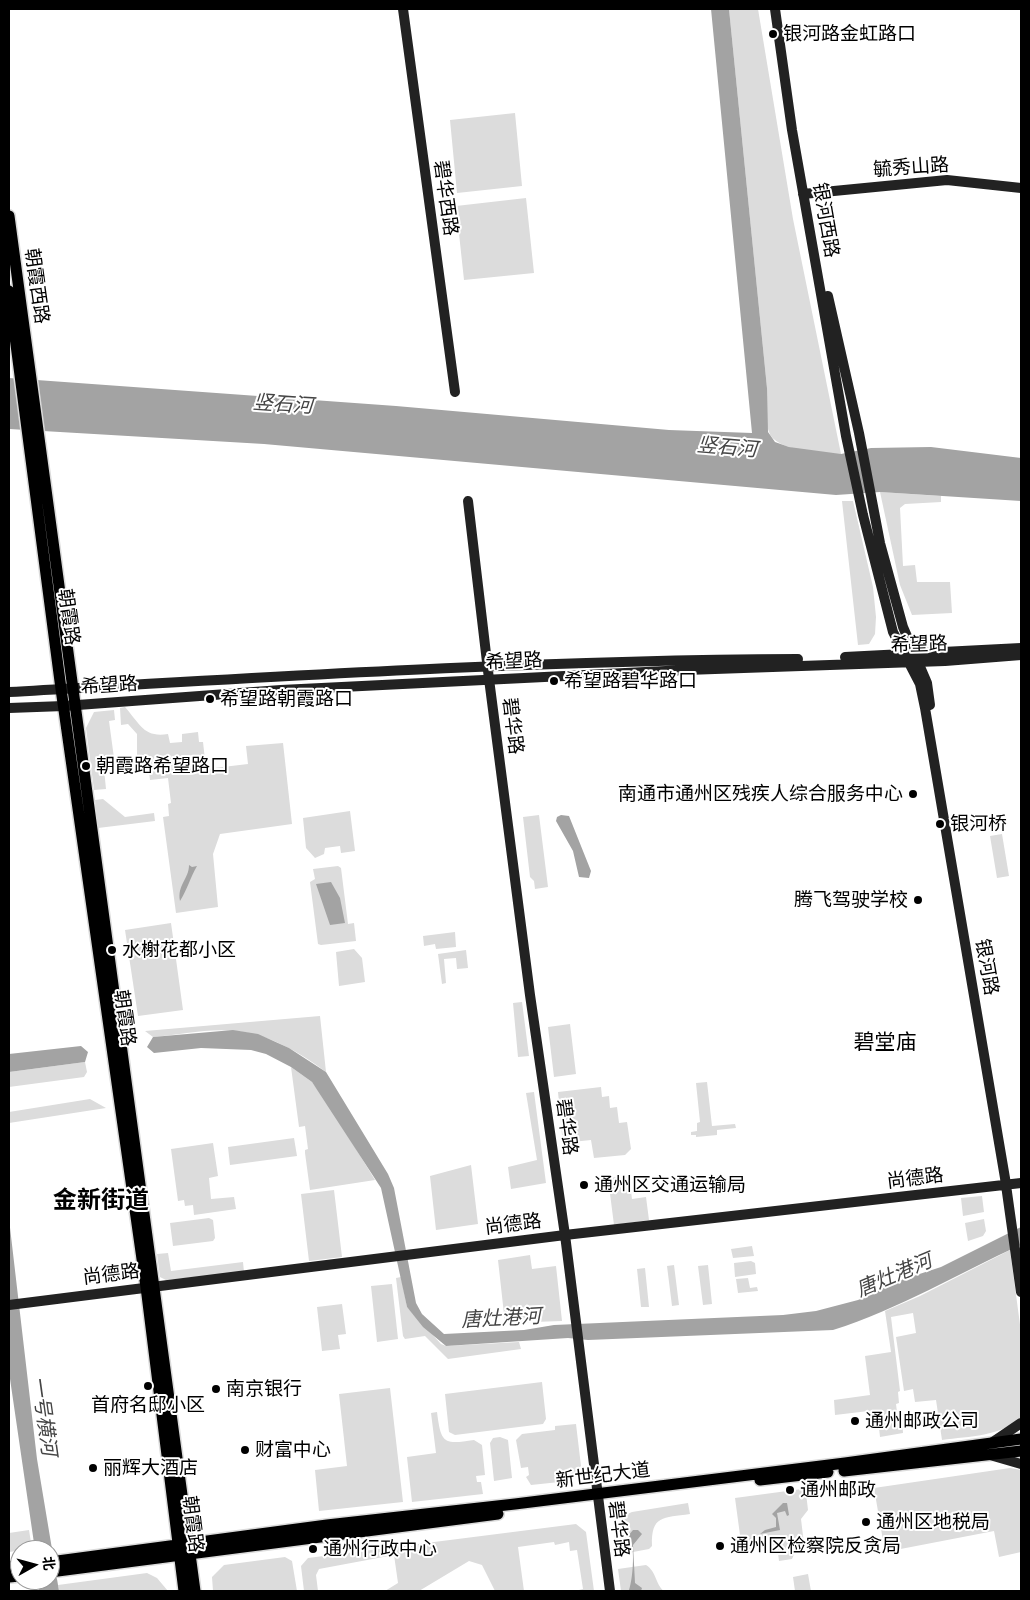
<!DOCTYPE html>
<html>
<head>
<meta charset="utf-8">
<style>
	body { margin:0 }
	#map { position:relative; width:1030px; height:1600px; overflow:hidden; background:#fff; font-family:"Exo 2","Noto Sans SC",sans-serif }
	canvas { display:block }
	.frame { position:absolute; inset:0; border:10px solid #000; pointer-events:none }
	.north { position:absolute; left:10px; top:1540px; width:50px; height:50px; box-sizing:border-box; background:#fff; border:1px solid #999; border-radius:50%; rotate:83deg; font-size:14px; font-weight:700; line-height:20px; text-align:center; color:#000 }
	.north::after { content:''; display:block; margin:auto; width:18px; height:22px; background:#000; clip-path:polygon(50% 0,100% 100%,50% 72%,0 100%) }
</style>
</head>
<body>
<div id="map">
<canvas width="1030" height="1600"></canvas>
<div class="frame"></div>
<div class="north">北</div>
</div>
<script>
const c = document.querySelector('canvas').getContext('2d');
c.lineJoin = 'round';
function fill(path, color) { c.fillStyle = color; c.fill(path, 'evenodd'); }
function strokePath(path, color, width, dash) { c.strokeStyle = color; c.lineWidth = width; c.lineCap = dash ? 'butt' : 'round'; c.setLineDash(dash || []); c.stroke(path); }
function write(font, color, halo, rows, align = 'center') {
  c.font = font + ' "Exo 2","Noto Sans SC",sans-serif'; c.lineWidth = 4; c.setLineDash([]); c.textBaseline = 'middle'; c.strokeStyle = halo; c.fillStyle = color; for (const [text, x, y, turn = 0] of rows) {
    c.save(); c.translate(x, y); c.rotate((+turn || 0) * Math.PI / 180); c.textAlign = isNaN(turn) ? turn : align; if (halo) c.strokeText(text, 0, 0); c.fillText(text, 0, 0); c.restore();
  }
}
fill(new Path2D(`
	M729,9H758L793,219L841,454C823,454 775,451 769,432C764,420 767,401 767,388Z
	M515,113L522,186L457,193L450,120Z
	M526,198L534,273L464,280L456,206Z
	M880,492L941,496V502L905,504L900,508L903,566L915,565L917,582H950L952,613L912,615L900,585Z
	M842,501H853L873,587L876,617L875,634L869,644L858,645Z
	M125,707C140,724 144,738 168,734L170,743L182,742V734L198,732L199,742H203L206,769L248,764L246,746L283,743L292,824L220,834L213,854L218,907L176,913L163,817L169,816L168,804L171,803L168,778L150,780L147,756H137V734L128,724L121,725L120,708Z
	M114,710L115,720L109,721L114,758L103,759L106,789L94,790L86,728L94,712Z
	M103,799L125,817L154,813L155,821L98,828L95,800Z
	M350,811L355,851L341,853L340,846L325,848L324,854L315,858L306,848L303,818Z
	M539,815L548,887L535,889L534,881L530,877L523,817Z
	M1002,834L1009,876L997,878L990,836Z
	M338,866L341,868L348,924L354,923L356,941L321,945L318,944L310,882L315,879L313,869Z
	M171,923L183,1010L138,1016L125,930Z
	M455,932L456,947L436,949L435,944L424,946L423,936Z
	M354,949L362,958L365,982L339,986L336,952Z
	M466,950L468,968L457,969L456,958L444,959L446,983L442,984L438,954Z
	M522,1002L529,1056L518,1057L513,1003Z
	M320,1016L326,1072C299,1052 269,1034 235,1031C210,1028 178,1035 153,1037L145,1031Z
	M570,1024L576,1074L554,1077L548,1027Z
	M85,1062L87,1072L84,1077L9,1087V1072Z
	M291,1067L312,1082L329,1105L375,1180L310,1190L305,1153V1150L308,1149L305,1126L299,1127Z
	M707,1082L712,1126L735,1124L736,1128L717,1130V1135L696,1137V1135H691V1132L697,1131V1123L700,1122L696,1083Z
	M601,1087L602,1097L609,1096L610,1108L617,1107L619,1123L627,1122L631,1149L625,1155L594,1158L591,1140L572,1142L571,1134L562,1135L558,1092Z
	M534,1092L546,1183L511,1189L508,1167L537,1160L526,1093Z
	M90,1099L106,1108L9,1123V1112Z
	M294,1138L297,1156L230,1165L228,1147Z
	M213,1143L218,1176L209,1178L211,1199L234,1197L236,1209L194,1215L193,1205L185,1206L184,1200L178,1201L171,1149Z
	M471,1165L478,1224L436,1230L430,1176Z
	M629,1176L632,1199L646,1197L649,1220L614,1225L608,1178Z
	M334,1190L342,1257L309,1261L301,1194Z
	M982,1196L984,1212L963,1216L961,1198Z
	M209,1218L213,1220L215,1238L213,1241L173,1246L170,1223Z
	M984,1219L986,1231L983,1236L968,1241L965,1223Z
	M752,1246L754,1256L733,1258L731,1249Z
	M1010,1250L1021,1332V1417C1000,1437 970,1436 942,1440L936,1400L915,1402L913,1389L904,1391L896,1337L916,1333L913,1313L891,1317L900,1391L898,1392L899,1403L896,1404L898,1420L902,1419L903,1433L880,1437L877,1410L835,1415L834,1400L870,1395L865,1356L891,1352L885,1311L920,1296Z
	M168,1253L171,1271L243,1262L244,1272L166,1280L160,1277L157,1254Z
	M530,1255L532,1269L556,1266L562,1321L505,1323L498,1260Z
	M751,1261L755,1263L756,1274L735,1277L734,1263Z
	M674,1265L679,1305L672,1306L667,1266Z
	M708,1265L712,1304L703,1305L698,1266Z
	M645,1268L649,1307H641L637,1269Z
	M401,1277L407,1307L441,1344L446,1346L519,1342L521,1349L448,1359L425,1336L405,1339L403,1336L396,1278Z
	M748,1278L750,1288L757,1287L758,1291L738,1293L736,1279Z
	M392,1284L398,1339L377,1342L371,1286Z
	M342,1304L346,1334L338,1335L340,1349L322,1351L317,1307Z
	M542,1382L546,1419L543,1424L455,1435L449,1432L445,1394Z
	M390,1388L403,1502L319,1511L315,1470L347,1466L339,1394Z
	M437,1412C441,1443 443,1445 474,1440L482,1445L485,1475L476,1476L477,1482H481L483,1494L412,1502L407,1457L436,1453L431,1413Z
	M576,1424L581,1466L569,1481L531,1485L526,1477L529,1475L528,1467L521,1468L516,1440L522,1434L555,1430V1426Z
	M500,1437L508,1440L512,1478L494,1481L490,1443L493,1438Z
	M1010,1468L1021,1470V1552L999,1557L994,1531L885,1552L874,1488Z
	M802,1489L806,1493L808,1510L801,1519L804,1544L795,1552L792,1559L779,1561L777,1545L742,1550L735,1498Z
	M688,1503L690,1514C663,1518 651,1515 652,1546L649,1549L617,1555L614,1531L623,1516L632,1512Z
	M576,1524L586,1532L594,1591H575L583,1589L577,1550L570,1551L569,1542L555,1545L554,1542L518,1547L524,1591H495L482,1565L469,1561L419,1591H385L398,1583L394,1555L319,1569L316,1575L318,1591H304L301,1566L308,1558Z
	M29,1530L32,1549L9,1552V1533Z
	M285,1557L292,1561L297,1591H213L212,1577L224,1565Z
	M646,1565C657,1572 655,1584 664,1591H621L618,1569Z
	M147,1573L157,1578L168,1591H59L58,1585Z
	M808,1574L811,1591H795L793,1577Z`), '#dcdcdc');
fill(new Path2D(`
	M711,9H729L767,388L768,432L775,442L789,447L841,454L871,448L931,447L1021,458V501L880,492L836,495L264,444L9,429V378L396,406L669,430L752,433Z
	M561,815L569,816L591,871L589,878L579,877L573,851L556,821L557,817Z
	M189,865L192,867L197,866C190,878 187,890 180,901C177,885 189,879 189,865Z
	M331,882L340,898L345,923L330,925L316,884Z
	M233,1030L258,1034L289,1048L326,1072L388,1174L394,1188L416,1303L422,1314L444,1334L524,1330L554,1325L783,1315L816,1311L858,1300L901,1280L941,1267L1021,1227V1245C958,1273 900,1309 833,1330L588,1340L568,1338L446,1346L423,1327L407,1307L381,1188L312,1082L291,1067L266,1054L251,1050L201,1048L154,1053L147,1047L153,1037Z
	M81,1046L88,1052L85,1062L9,1072V1054Z
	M9,1219L37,1459L59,1591H39L37,1580H50V1550H35L9,1372Z
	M783,1503H787L789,1515L787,1516L785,1511L777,1513L780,1530L760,1534L765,1530L776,1527V1518L772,1514Z
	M633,1530H638L642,1534L633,1545L635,1583L642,1588L641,1591L629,1590C633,1579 636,1543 628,1536Z`), '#a3a3a3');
const primary = new Path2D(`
	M9,216L195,1591
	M9,291L61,689L146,1287L184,1591
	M844,1471L1021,1451
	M760,1480L828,1472
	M50,1562L327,1525L515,1504L845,1463L1021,1439
	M9,1567L20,1566
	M50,1572L498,1514
	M9,1577L20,1576`);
strokePath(primary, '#dbdbdb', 14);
strokePath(new Path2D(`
	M403,9L455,392
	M775,9L792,130L846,436L863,515L893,632L920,684L925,708L1005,1178L1021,1292
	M803,194L947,180L1021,188
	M828,296L859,433L880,543L903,627L927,683L930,705
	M468,501L489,679L530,995L565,1235L610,1591
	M845,657L1021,648
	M9,692C271,677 535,660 798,659
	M9,708L64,706L281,690L686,670L945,661L1021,655
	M9,1305L565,1235L1021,1183
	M993,1442L1021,1423
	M990,1455L1021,1464`), '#222', 10);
strokePath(primary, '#000', 11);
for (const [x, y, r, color] of [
	[773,34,5,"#000"],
	[554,681,5,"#000"],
	[210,699,5,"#000"],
	[86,766,5,"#000"],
	[913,794,5,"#000"],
	[940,824,5,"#000"],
	[918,900,5,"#000"],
	[112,950,5,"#000"],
	[584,1185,5,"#000"],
	[148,1386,5,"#000"],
	[216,1389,5,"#000"],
	[855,1421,5,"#000"],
	[245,1450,5,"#000"],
	[93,1468,5,"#000"],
	[790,1490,5,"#000"],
	[866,1522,5,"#000"],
	[720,1546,5,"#000"],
	[313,1549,5,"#000"]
]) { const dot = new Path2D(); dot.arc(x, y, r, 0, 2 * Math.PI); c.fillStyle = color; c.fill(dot); strokePath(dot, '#fff', 2); }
write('19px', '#000', '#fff', [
	["银河路金虹路口",783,34],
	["希望路碧华路口",564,681],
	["希望路朝霞路口",220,699],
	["朝霞路希望路口",96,766],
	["南通市通州区残疾人综合服务中心",903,794,"right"],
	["银河桥",950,824],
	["腾飞驾驶学校",908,900,"right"],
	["水榭花都小区",122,950],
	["通州区交通运输局",594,1185],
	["南京银行",226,1389],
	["首府名邸小区",148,1405,"center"],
	["通州邮政公司",865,1421],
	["财富中心",255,1450],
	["丽辉大酒店",103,1468],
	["通州邮政",800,1490],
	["通州区地税局",876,1522],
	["通州区检察院反贪局",730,1546],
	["通州行政中心",323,1549]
], 'left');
write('19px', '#000', '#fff', [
	["毓秀山路",911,167,-4],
	["碧华西路",446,198,82],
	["银河西路",826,220,80],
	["朝霞西路",37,286,82],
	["朝霞路",69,617,82],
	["希望路",919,644,-2],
	["希望路",514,661,-3],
	["希望路",109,685,-4],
	["碧华路",513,726,83],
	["银河路",987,967,80],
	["朝霞路",125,1018,82],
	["碧华路",567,1127,82],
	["尚德路",915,1178,-7],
	["尚德路",513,1224,-7],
	["尚德路",111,1274,-7],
	["新世纪大道",603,1475,-7],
	["朝霞路",193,1524,83],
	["碧华路",619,1529,83]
]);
write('italic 20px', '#444', '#fff', [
	["竖石河",283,404,4],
	["竖石河",727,447,5],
	["唐灶港河",894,1275,-23],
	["唐灶港河",501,1318,-3],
	["一号横河",44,1416,82]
]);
write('21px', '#000', '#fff', [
	["碧堂庙",885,1042]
]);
write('bold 24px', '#000', '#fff', [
	["金新街道",101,1200]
]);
</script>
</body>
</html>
